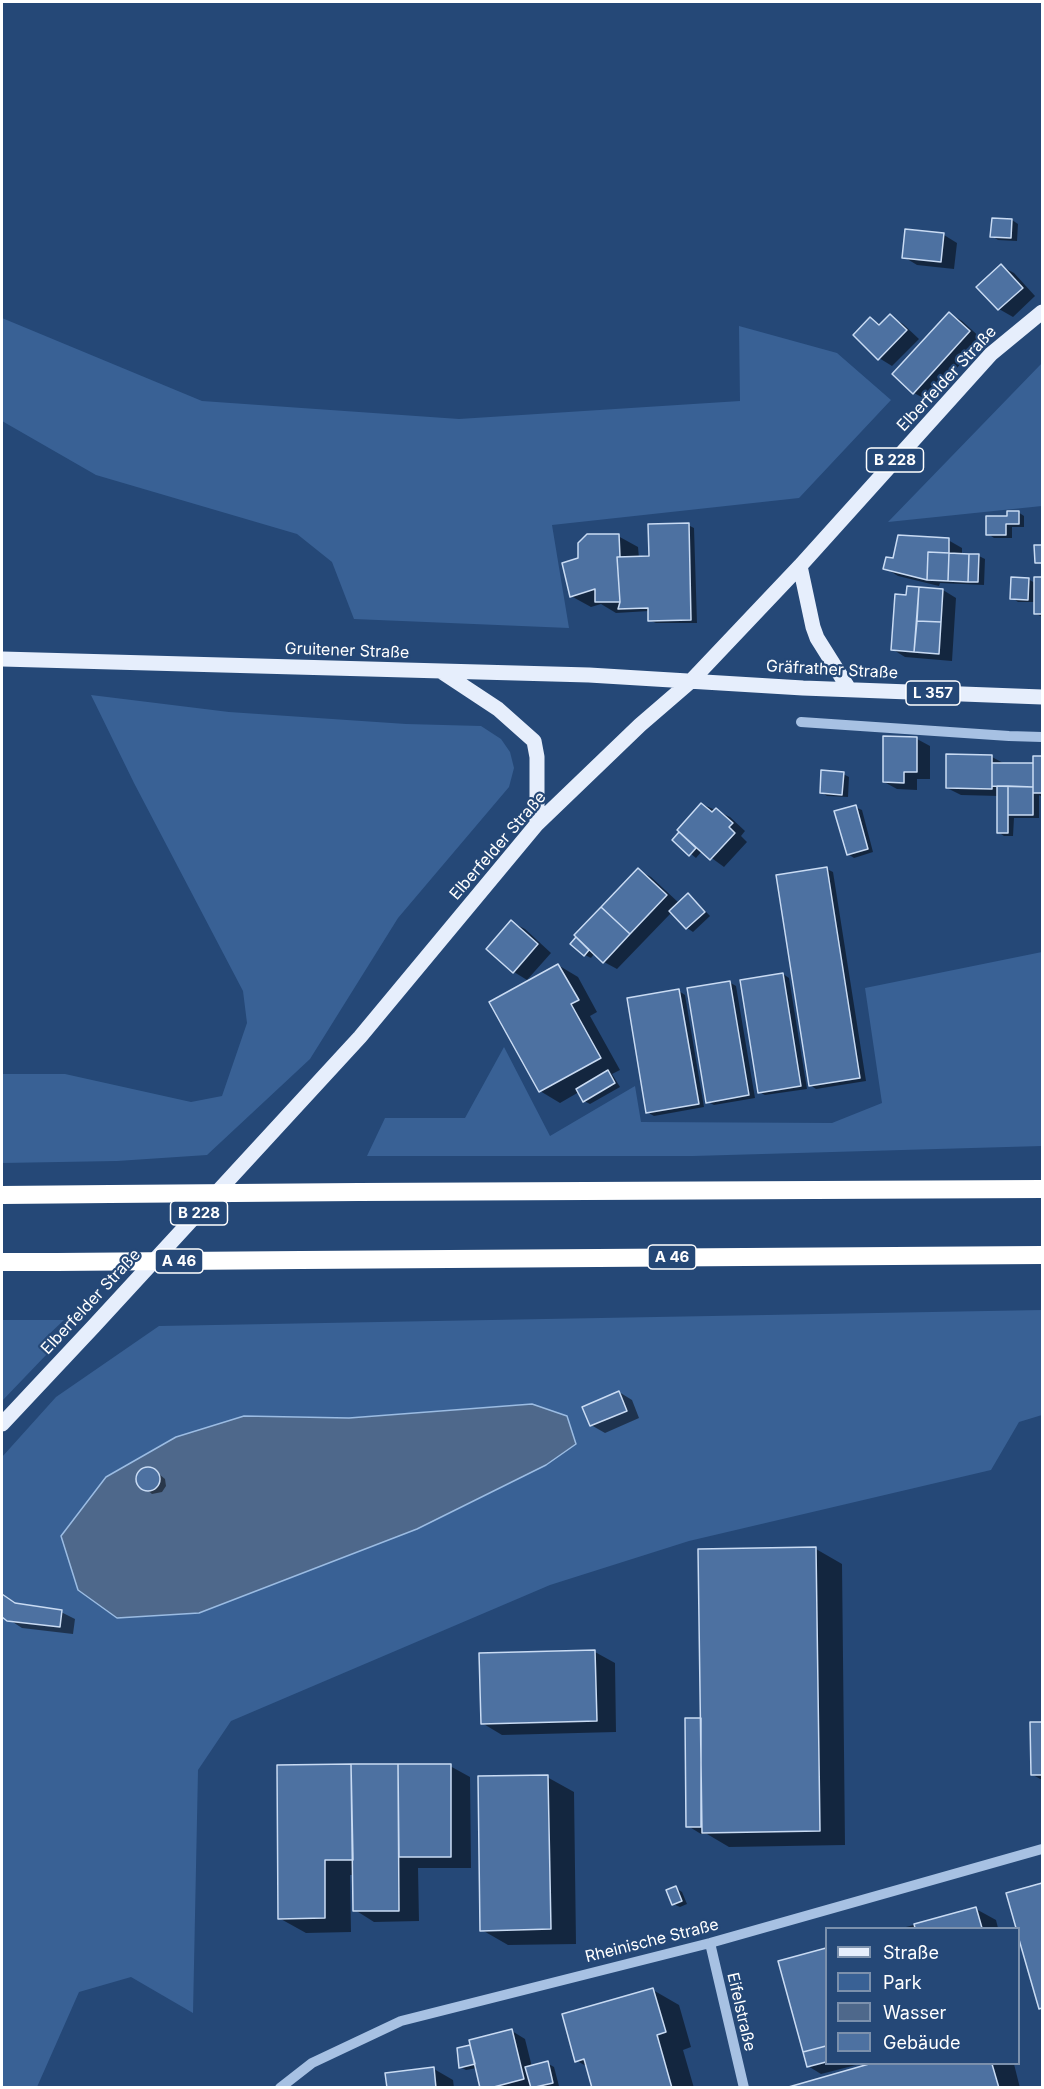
<!DOCTYPE html>
<html>
<head>
<meta charset="utf-8">
<style>
	body { margin:0 }
	#map { position:relative; width:1044px; height:2089px; overflow:hidden; background:#254877; font-family:Inter,sans-serif }
	canvas { display:block }
	.frame { position:absolute; inset:0; border:3px solid #fff; pointer-events:none }
	.legend { position:absolute; left:825px; top:1927px; width:195px; height:138px; box-sizing:border-box; background:#254877; border:2px solid #7c91ad; margin:0; padding:8px 10px; list-style:none; font-size:18px; color:#fff }
	.legend li { display:flex; align-items:center; gap:12px; height:30px }
	.legend b { width:30px; border:2px solid #7c91ad }
</style>
</head>
<body>
<div id="map">
<canvas width="1044" height="2089"></canvas>
<div class="frame"></div>
<ul class="legend">
<li><b style="height:8px;background:#e6eefc"></b>Straße</li>
<li><b style="height:16px;background:#396195"></b>Park</li>
<li><b style="height:16px;background:#4e688b"></b>Wasser</li>
<li><b style="height:16px;background:#4d71a1"></b>Gebäude</li>
</ul>
</div>
<script>
const c = document.querySelector('canvas').getContext('2d');
c.lineJoin = 'round';
function fill(path, color) { c.fillStyle = color; c.fill(path, 'evenodd'); }
function strokePath(path, color, width, dash) { c.strokeStyle = color; c.lineWidth = width; c.lineCap = dash ? 'butt' : 'round'; c.setLineDash(dash || []); c.stroke(path); }
function write(font, color, halo, rows, align = 'center') {
  c.font = font + ' Inter,sans-serif'; c.lineWidth = 4.5; c.setLineDash([]); c.textBaseline = 'middle'; c.strokeStyle = halo; c.fillStyle = color; for (const [text, x, y, turn = 0] of rows) {
    c.save(); c.translate(x, y); c.rotate((+turn || 0) * Math.PI / 180); c.textAlign = isNaN(turn) ? turn : align; if (halo) c.strokeText(text, 0, 0); c.fillText(text, 0, 0); c.restore();
  }
}
fill(new Path2D(`
	M2,318L202,401L459,419L740,401L739,326L837,353L891,400L799,498L552,525L569,628L354,619L332,562L297,534L96,475L2,421Z
	M1042,363V506L888,522Z
	M91,695L229,712L406,724L481,726L501,739L510,752L514,768L509,787L398,918L310,1059L207,1155L117,1161L2,1163V1074H65L191,1102L222,1096L247,1023L243,991L134,783Z
	M1042,952V1146L693,1156H367L385,1118H465L504,1047L550,1136L635,1086L641,1122L832,1123L882,1103L865,988Z
	M1042,1310V1415L1019,1422L991,1470L689,1541L550,1585L231,1721L198,1770L193,2013L131,1977L79,1992L37,2087H2V1457L56,1397L159,1326ZM532,1404L546,1465L417,1529L199,1613L244,1416L349,1418Z
	M2,1320H64L44,1339L47,1354L2,1401Z`), '#396195');
const water = new Path2D(`
	M532,1404L567,1416L576,1444L546,1465L417,1529L199,1613L117,1618L78,1590L61,1536L106,1477L176,1437L244,1416L349,1418Z`);
fill(water, '#4e688b');
strokePath(water, '#9bbce3', 1.5);
fill(new Path2D(`
	M1012,220L1018,224L1017,241L998,240L992,236Z
	M907,231L944,235L957,243L954,269L917,265L904,257Z
	M1001,266L1014,273L1035,296L1013,317L999,309L978,287Z
	M949,313L962,321L983,340L927,400L914,393Z
	M890,316L903,324L919,339L892,366L879,358L871,319L882,325Z
	M1018,512L1024,516V527H1012V538H994L988,534L1009,517Z
	M688,525L694,528L697,623H656L649,620V611L616,613L601,604L591,607L571,596L579,559L618,536L638,547L639,558H650Z
	M948,540L962,548V555L979,556L985,559L984,585L940,583L939,586L898,576L885,568L894,560Z
	M1035,578H1042V617L1035,613V602H1018L1012,598L1028,579L1035,583Z
	M908,588L943,590L956,598L952,661L905,657L892,649L908,596Z
	M917,739L930,746V779H917V790L897,789L884,782Z
	M992,757L1005,764L1035,765V757H1042V797L1039,795V818H1014L1013,836H1004L998,832L999,796L961,795L947,788Z
	M843,774L849,777L848,797L827,796L821,792Z
	M702,804L730,817L745,831L741,836L747,842L724,867L702,851L696,858L674,840Z
	M855,807L862,810L873,852L854,858L848,854Z
	M827,869L833,872L866,1081L816,1089L810,1085Z
	M638,870L651,877L679,903L688,895L694,899L710,916L693,932L687,928L672,912L617,969L604,962L595,953L591,958L585,955L576,939L582,942Z
	M511,922L525,929L551,953L527,980L514,972L488,949Z
	M558,965L578,977L597,1012L590,1016L620,1070L612,1074L620,1087L590,1104L584,1101L579,1092L560,1103L540,1091Z
	M783,974L789,978L807,1089L765,1095L759,1092Z
	M729,982L736,986L755,1098L714,1105L708,1102Z
	M679,991L685,995L704,1107L654,1116L647,1112Z
	M619,1392L632,1400L639,1418L605,1433L591,1425Z
	M145,1469H153L165,1479L166,1486L162,1492L152,1494L138,1482V1476Z
	M816,1549L842,1564L845,1845L729,1847L707,1834H701L688,1826L702,1719Z
	M2,1593L18,1605L61,1612L75,1619L73,1634L22,1628L2,1615Z
	M595,1652L615,1663L616,1732L502,1735L482,1723Z
	M1031,1724H1042V1780L1033,1775Z
	M278,1766H450L470,1777L471,1868H418L419,1921L374,1922L355,1910L354,1875H350L351,1932L306,1933L279,1918Z
	M547,1777L574,1792L576,1944L508,1945L482,1930Z
	M1042,1884V2009L1041,2008L1008,1894Z
	M676,1888L682,1892L687,1904L680,1907L673,1904Z
	M976,1909L996,1920L998,1928H902Z
	M826,1949V2064H860L821,2074L808,2066L779,1962Z
	M653,1990L679,2005L691,2047L683,2050L694,2088H594L588,2067L577,2061Z
	M512,2031L525,2039L532,2067L547,2063L554,2067L559,2086L482,2088L477,2068L466,2070L460,2067L470,2046L472,2048Z
	M875,2064H1014L1020,2088L786,2087Z
	M434,2069L453,2080L454,2088H388Z`), '#0007');
const building = new Path2D(`
	M992,218L1012,219L1011,238L990,237Z
	M905,229L944,233L941,262L902,258Z
	M1001,264L1023,288L998,310L976,287Z
	M949,312L970,331L913,394L892,374Z
	M890,314L907,330L878,360L853,335L870,317L879,325Z
	M1007,511H1019V524H1006V535H986V516H1007Z
	M689,523L691,620L648,621V608L618,609L620,602L617,557L649,556L648,524Z
	M587,534H619L620,557H617L620,602H595V589L570,597L562,563L578,558V543Z
	M898,535L949,538V553L928,552L927,580L883,569L886,557L893,558Z
	M1034,545H1042V563H1035Z
	M928,552L949,553L948,581L927,580Z
	M949,553L969,554L968,582L948,581Z
	M969,554H979L978,582H968Z
	M1011,577L1029,578L1028,600L1010,599Z
	M1034,577H1042V614H1034Z
	M907,586L919,587L914,652L891,650L895,594L906,595Z
	M919,587L943,589L941,622L917,621Z
	M917,621L941,622L939,654L914,652Z
	M883,736L917,737V772H904V783L883,782Z
	M946,754L992,755V789L946,788Z
	M1033,756H1042V793H1033Z
	M992,763H1033V787L992,786Z
	M821,770L844,772L842,795L820,793Z
	M997,786H1008V833H997Z
	M1008,786L1033,787V815H1008Z
	M701,803L712,812L716,808L733,823L729,827L735,833L710,860L677,830Z
	M856,805L868,849L847,855L834,811Z
	M679,832L696,848L689,856L672,840Z
	M827,867L860,1078L809,1086L776,875Z
	M638,868L667,895L630,934L601,907Z
	M688,893L705,912L686,929L669,911Z
	M601,907L630,934L603,963L574,935Z
	M511,920L538,944L513,973L486,949Z
	M576,937L589,950L584,956L570,944Z
	M558,964L579,1000L571,1004L601,1058L539,1092L489,1002Z
	M783,973L801,1086L758,1093L740,980Z
	M730,981L749,1095L706,1103L687,988Z
	M679,989L699,1104L646,1113L627,998Z
	M608,1070L615,1083L583,1102L576,1089Z
	M619,1391L627,1411L590,1426L582,1407Z
	M136 1479a12 12 0 1 1 24 0a12 12 0 1 1-24 0Z
	M816,1547L820,1831L702,1833L698,1549Z
	M2,1594L15,1603L62,1610L60,1627L7,1621L2,1617Z
	M595,1650L597,1721L481,1724L479,1653Z
	M685,1718H701V1827H686Z
	M1030,1722H1042V1775H1031Z
	M351,1764H398L399,1911H353Z
	M351,1764L353,1860H325V1918L278,1919L277,1765Z
	M398,1764H451V1857H399Z
	M548,1775L551,1929L480,1931L478,1776Z
	M1042,1883V2008L1039,2009L1018,1936V1928H1016L1006,1893Z
	M676,1886L682,1901L672,1905L666,1890Z
	M976,1907L982,1928H915L914,1924Z
	M826,1948V2046L803,2052L778,1961Z
	M653,1988L666,2032L657,2035L672,2088H592L584,2059L575,2062L562,2014Z
	M512,2029L524,2079L490,2088H480L469,2040Z
	M470,2045L475,2064L459,2068L457,2048Z
	M826,2046V2062L807,2067L803,2052Z
	M548,2061L553,2083L531,2088L525,2067Z
	M869,2064H992L999,2088H785Z
	M434,2067L436,2088H387L385,2073Z`);
fill(building, '#4d71a1');
strokePath(building, '#c9dbf3', 1.5);
strokePath(new Path2D(`
	M801,722L1009,736L1042,737
	M710,1943L744,2088
	M280,2088L312,2063L401,2021L710,1943L1042,1849`), '#a7c1e3', 10);
strokePath(new Path2D(`
	M800,566L813,627L817,638L849,689
	M2,659L589,675L803,688L1042,697
	M442,672L498,709L534,741L537,757V824
	M2,1424L94,1326L360,1037L537,824L640,725L691,681L800,566L991,354L1042,312`), '#e6eefc', 15);
strokePath(new Path2D(`
	M359,1192L1042,1189
	M2,1195L110,1194
	M301,1260L1042,1255
	M2,1262H57`), '#fff', 18);
strokePath(new Path2D(`
	M110,1194L359,1192
	M57,1262L301,1260`), '#fff', 18);
for (const [x, y, w] of [
	[895,460,57],
	[933,693,54],
	[199,1213,57],
	[672,1257,48],
	[179,1261,48]
]) { const box = new Path2D(); box.roundRect(x - w / 2, y - 12, w, 24, 4.5); c.fillStyle = '#254877'; c.fill(box); strokePath(box, '#fff', 1.5); }
write('bold 15px', '#fff', null, [
	["B 228",895,460],
	["L 357",933,693],
	["B 228",199,1213],
	["A 46",672,1257],
	["A 46",179,1261]
]);
write('16px', '#fff', '#254877', [
	["Elberfelder Straße",947,379,-47],
	["Gruitener Straße",347,651,2],
	["Gräfrather Straße",832,670,3],
	["Elberfelder Straße",498,846,-49],
	["Elberfelder Straße",91,1302,-47],
	["Rheinische Straße",652,1941,-14],
	["Eifelstraße",741,2012,77]
]);
</script>
</body>
</html>
